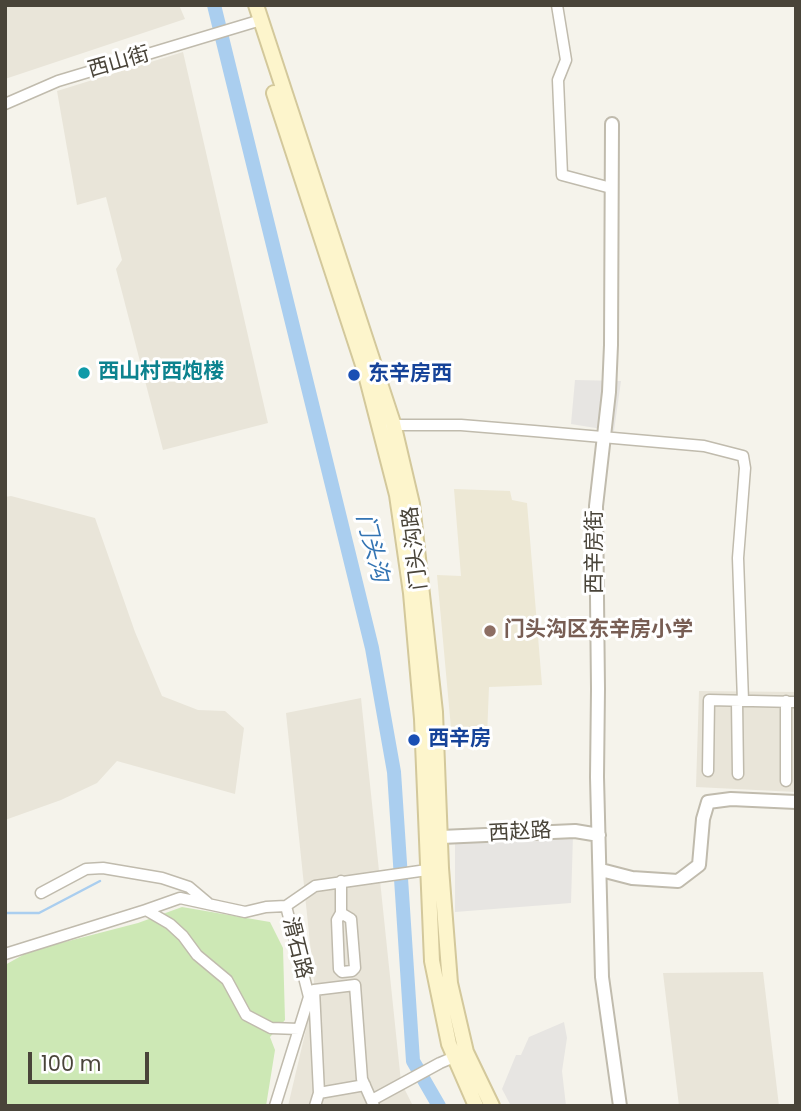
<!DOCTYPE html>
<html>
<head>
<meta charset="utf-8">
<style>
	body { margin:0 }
	#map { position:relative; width:801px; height:1111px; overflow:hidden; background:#f5f3eb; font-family:Poppins,sans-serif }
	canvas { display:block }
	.frame { position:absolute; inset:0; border:7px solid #494439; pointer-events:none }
	.scale { position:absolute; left:28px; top:1052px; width:121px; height:32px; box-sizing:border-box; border:4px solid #494439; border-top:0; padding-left:9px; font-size:21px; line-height:24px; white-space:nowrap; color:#494439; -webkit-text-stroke:5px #fff; paint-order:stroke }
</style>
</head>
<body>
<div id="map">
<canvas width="801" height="1111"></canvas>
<div class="frame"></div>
<div class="scale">100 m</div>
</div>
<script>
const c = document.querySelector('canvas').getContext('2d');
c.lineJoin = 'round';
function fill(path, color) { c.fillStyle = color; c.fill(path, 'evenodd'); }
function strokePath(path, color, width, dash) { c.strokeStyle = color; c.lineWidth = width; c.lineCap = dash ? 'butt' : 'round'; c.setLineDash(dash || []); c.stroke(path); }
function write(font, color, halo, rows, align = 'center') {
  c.font = font + ' Poppins,"Noto Sans SC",sans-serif'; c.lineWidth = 6; c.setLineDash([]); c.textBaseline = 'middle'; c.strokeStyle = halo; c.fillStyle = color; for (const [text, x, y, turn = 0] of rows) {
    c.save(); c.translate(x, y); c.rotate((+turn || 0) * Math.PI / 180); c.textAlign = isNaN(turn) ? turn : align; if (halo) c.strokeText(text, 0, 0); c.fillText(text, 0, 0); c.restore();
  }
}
fill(new Path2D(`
	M5,5H179L185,19L5,79Z
	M183,52L268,423L163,450L116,269L122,260L106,197L77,205L57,91Z
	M11,496L95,518L135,632L162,696L198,710L225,711L244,728L235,794L117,761L97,783L61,800L5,820V497Z
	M699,691L796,692V792L696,787Z
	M361,698L401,1082L413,1106H288L315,991L286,713Z
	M763,972L779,1106H679L663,973Z`), '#e9e5d9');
fill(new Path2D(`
	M454,489L510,491L512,500L527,503L542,685L489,687L487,736L452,739L437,575L461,576Z`), '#ede8d5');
fill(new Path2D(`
	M182,907L270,922L283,948L285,1020L270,1037L275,1050L266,1106H5V965L30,951L138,923Z`), '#cde8b5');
fill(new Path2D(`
	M575,380L621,381L614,431L571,424Z
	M573,835L571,903L455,912V839Z
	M564,1022L567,1038L562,1071L566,1106H511L502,1089L516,1055H521L529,1037Z`), '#e7e5e2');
strokePath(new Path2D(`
	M5,913H39L100,881`), '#aaceef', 2.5);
strokePath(new Path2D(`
	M214,5L372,648L394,772L413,1061L439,1106`), '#aaceef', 14);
const minor = new Path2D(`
	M557,5L566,60L558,80L562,175L611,188
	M5,104L58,81L261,20
	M388,425H461L534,431L704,446L743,456L745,468L738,558L743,701
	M737,701L738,774
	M786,701V781
	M708,771L709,700L796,702
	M341,881V913L337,920L339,969L342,972L352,971L355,968L351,919L341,913
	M41,893L86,869L103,868L162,878L189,887L208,903
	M146,910L180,898L245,912L266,907L286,906
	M5,954L146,910L170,924L183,936L197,955L227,980L246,1015L271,1028L299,1029
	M319,1093L365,1085
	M372,1100L440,1063L459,1055
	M275,1106L309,997L286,906L315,886L434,869
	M315,1106L319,1093L314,990L355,985L362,1079L374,1106`);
const tertiary = new Path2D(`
	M612,124L611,345L609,392L596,506L598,689L597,777L602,977L620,1106
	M441,837L575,831L599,835
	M601,870L632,878L678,881L699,865L703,819L708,802L731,799L796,802`);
const secondary = new Path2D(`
	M256,5L393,423L412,504L435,712L441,868L450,983L466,1052L492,1106
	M274,93L365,371L397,495L411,593L422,719L432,961L449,1044L476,1106`);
strokePath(minor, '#c0bbad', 13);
strokePath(tertiary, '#c0bbad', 16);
strokePath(secondary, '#d3c89b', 18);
strokePath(minor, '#fff', 10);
strokePath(tertiary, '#fff', 12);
strokePath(secondary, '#fdf5cc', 14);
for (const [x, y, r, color] of [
	[84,373,7,"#0f9aa8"],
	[354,375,7,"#1a4fb4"],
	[490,631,7,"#8d6e63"],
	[414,740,7,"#1a4fb4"]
]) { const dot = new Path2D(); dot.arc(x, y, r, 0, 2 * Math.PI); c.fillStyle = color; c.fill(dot); strokePath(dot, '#fff', 2.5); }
write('21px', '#494439', '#fff', [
	["西山街",119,63,-16],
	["门头沟路",416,548,-97],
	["西辛房街",596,552,-90],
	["西赵路",520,833,-3],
	["滑石路",296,948,76]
]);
write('bold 21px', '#0d838f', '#fff', [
	["西山村西炮楼",98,373]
], 'left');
write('bold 21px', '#164399', '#fff', [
	["东辛房西",368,375],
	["西辛房",428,740]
], 'left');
write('bold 21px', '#785e54', '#fff', [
	["门头沟区东辛房小学",504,631]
], 'left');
write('italic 23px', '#3374b3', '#fff', [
	["门头沟",371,548,76]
]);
</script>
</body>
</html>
